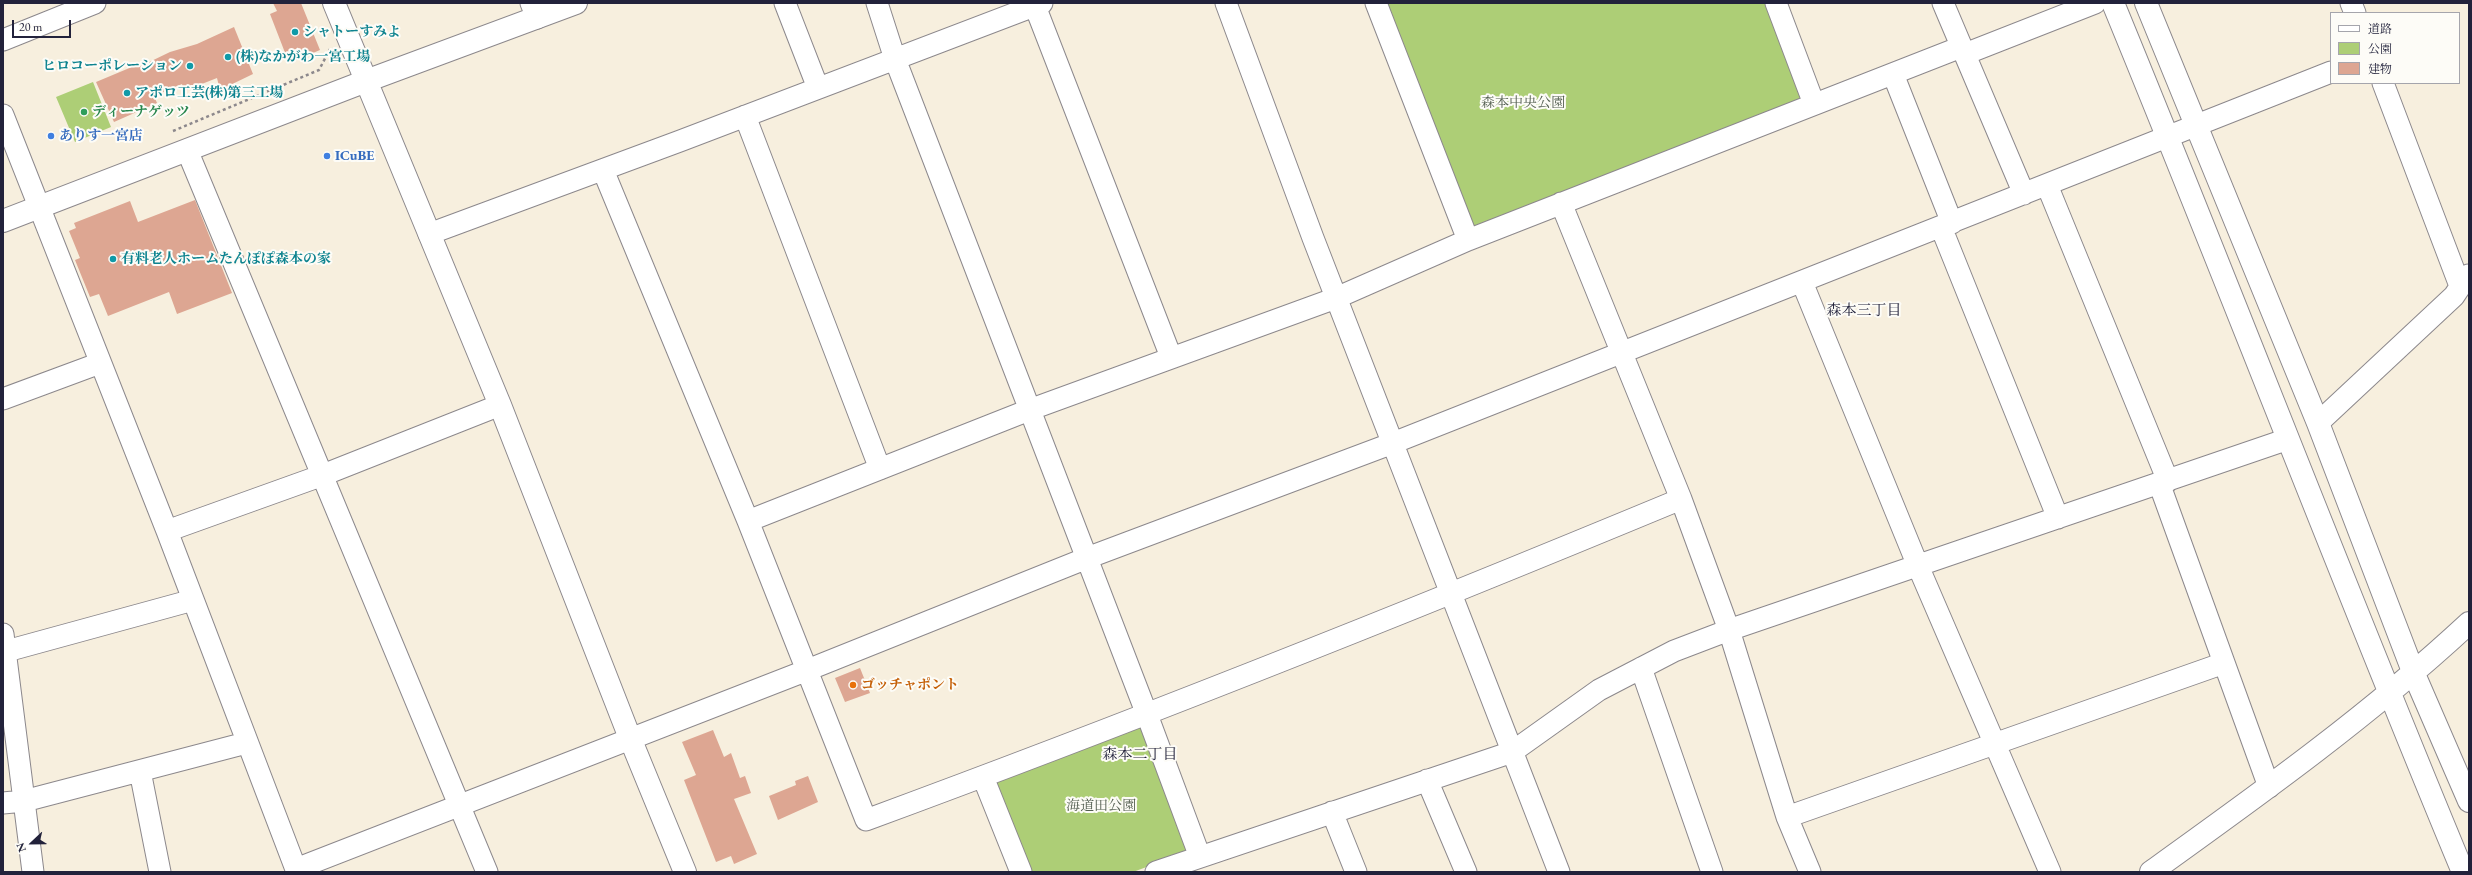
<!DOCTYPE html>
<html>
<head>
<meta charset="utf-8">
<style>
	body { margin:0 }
	#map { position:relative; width:2472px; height:875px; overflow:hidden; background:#f7efde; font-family:"EB Garamond","Noto Serif JP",serif }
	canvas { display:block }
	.frame { position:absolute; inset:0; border:4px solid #22223b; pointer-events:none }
	.legend { position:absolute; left:2330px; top:12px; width:130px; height:72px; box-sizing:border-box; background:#fdfcf7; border:1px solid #a5a5ac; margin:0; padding:5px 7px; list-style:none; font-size:12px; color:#22223b }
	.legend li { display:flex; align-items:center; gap:8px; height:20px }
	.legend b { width:20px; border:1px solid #a5a5ac }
	.north { position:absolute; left:12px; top:823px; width:40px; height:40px; -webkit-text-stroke:3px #fdfcf7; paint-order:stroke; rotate:248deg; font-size:11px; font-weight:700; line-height:16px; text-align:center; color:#22223b }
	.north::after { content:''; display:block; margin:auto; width:14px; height:18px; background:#22223b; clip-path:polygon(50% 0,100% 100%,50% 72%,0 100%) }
	.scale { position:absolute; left:12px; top:20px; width:59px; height:18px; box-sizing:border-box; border:2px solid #22223b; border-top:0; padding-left:5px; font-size:12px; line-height:14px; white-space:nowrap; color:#22223b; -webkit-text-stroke:3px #fdfcf7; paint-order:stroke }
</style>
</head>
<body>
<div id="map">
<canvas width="2472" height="875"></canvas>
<div class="frame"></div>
<ul class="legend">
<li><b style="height:5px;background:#fff"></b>道路</li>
<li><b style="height:11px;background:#adce76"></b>公園</li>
<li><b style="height:11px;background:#dda692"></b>建物</li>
</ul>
<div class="north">N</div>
<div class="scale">20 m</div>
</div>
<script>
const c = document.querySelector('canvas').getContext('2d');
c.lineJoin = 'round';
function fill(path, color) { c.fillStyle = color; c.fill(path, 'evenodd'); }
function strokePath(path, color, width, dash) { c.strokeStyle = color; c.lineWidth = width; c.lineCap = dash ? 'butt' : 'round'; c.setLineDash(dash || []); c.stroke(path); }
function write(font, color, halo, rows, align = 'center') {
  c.font = font + ' "EB Garamond","Noto Serif JP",serif'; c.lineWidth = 4; c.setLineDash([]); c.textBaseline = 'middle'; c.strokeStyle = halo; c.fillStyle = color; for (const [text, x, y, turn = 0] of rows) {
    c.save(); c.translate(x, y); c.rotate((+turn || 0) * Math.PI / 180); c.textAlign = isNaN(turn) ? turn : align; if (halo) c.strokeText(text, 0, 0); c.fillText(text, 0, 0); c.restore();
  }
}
fill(new Path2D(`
	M1376,3H1776L1814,104L1465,231Z
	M93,82L111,127L75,142L56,97Z
	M1140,720L1187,852L1133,872H1029L993,781Z`), '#adce76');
fill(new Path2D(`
	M273,3H301L320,50L289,63L270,14L277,11Z
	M234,27L253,74L220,90L217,78L184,91L182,84L154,96L157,103L114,122L96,82L139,64L141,66L170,52L197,44Z
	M195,200L232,293L177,314L169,292L108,316L99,294L90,297L75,260L80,258L69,231L76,228L74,223L130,201L138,222Z
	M860,668L870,693L845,702L835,678Z
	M713,730L724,757L731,753L740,778L745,776L751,793L734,799L757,854L734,864L731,856L716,862L684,780L696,775L682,742Z
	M808,776L818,802L778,820L769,796L796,785L795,781Z`), '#dda692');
const minor = new Path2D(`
	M531,3L537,18
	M785,3L818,88
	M877,3L895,59L1146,712L1200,857
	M1226,3L1313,238L1559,872
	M1376,3L1468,240
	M1776,3L1814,104
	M1943,3L2024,194
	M2351,3L2355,13
	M1035,6L1171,357
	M3,40L95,3
	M1965,54L2095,3
	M1893,74L1952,223
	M2383,83L2460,286
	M3,115L167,531L297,872
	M745,116L880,469
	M187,150L487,872
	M603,170L748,521L866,820C1140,719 1411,611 1681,499
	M2047,185L2168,481
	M1561,203L1681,499L1729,630L1787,817L1810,872
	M1941,227L2058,518
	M429,234L680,141L1042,3
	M1802,282L1918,566L2050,872
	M3,399L100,363
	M2318,423L2454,296L2468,275
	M2159,483L2269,787
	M748,521L1029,410L1336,298L1468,240L1961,47
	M167,531L323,475L500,405
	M3,634L33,872
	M3,652L193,600
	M1641,668L1712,872
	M140,771L160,872
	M983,777L1021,872
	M1427,780L1466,872
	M3,803L24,801L246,743
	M1332,812L1356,872
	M1787,817L2224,663
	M296,869L805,671L1087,558L1393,443L2331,72
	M1156,872L1512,752L1599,690L1674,651L1729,630L2288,439`);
const tertiary = new Path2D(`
	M334,3L500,405L630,738L685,872
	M2113,3C2232,292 2343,584 2463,872
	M2146,3L2318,423L2414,674L2469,801
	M3,221L366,81L576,3
	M2151,872C2261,793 2370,715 2469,623`);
strokePath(minor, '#8c888c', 23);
strokePath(tertiary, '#8c888c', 24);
strokePath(new Path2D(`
	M173,131L319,70L330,49`), '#8c888c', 2.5, [3, 3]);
strokePath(minor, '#fff', 21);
strokePath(tertiary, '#fff', 22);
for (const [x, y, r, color] of [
	[295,32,4,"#0f9aa8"],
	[228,57,4,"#0f9aa8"],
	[190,66,4,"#0f9aa8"],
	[127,93,4,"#0f9aa8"],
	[84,112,4,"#2e9e5b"],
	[51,136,4,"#3f7fe0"],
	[327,156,4,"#3f7fe0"],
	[113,259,4,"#0f9aa8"],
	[853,685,4,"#e8710a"]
]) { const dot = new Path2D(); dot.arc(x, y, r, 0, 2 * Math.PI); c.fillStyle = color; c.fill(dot); strokePath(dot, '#fdfcf7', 1.5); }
write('bold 14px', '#0d838f', '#fdfcf7', [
	["シャトーすみよ",303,32],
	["(株)なかがわ一宮工場",236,57],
	["ヒロコーポレーション",182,66,"right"],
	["アポロ工芸(株)第三工場",135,93],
	["有料老人ホームたんぽぽ森本の家",121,259]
], 'left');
write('14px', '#535e50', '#fdfcf7', [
	["森本中央公園",1523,103],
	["海道田公園",1101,806]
]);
write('bold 14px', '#27864d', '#fdfcf7', [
	["ディーナゲッツ",92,112]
], 'left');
write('bold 14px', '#366cbe', '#fdfcf7', [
	["ありす一宮店",59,136],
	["ICuBE",335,156]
], 'left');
write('bold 14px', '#c56008', '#fdfcf7', [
	["ゴッチャポント",861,685]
], 'left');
write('15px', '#22223b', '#fdfcf7', [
	["森本三丁目",1864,311],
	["森本二丁目",1140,755]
]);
</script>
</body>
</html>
